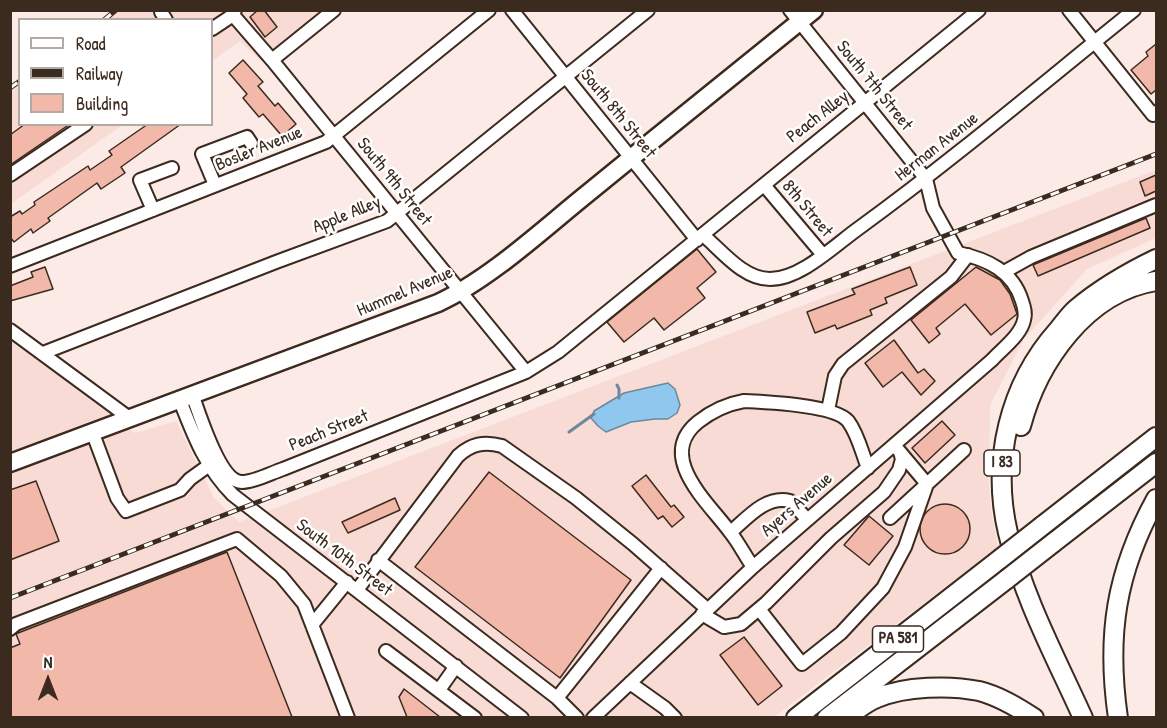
<!DOCTYPE html>
<html>
<head>
<meta charset="utf-8">
<style>
	body { margin:0 }
	#map { position:relative; width:1167px; height:728px; overflow:hidden; background:#fbeae6; font-family:"Patrick Hand",sans-serif }
	canvas { display:block }
	.frame { position:absolute; inset:0; border:12px solid #3b2a1e; pointer-events:none }
	.legend { position:absolute; left:18px; top:18px; width:195px; height:108px; box-sizing:border-box; background:#fff; border:2px solid #b1aaa5; margin:0; padding:8px 10px; list-style:none; font-size:18px; color:#3b2a1e }
	.legend li { display:flex; align-items:center; gap:12px; height:30px }
	.legend b { width:30px; border:2px solid #b1aaa5 }
	.north { position:absolute; left:18px; top:650px; width:60px; height:60px; -webkit-text-stroke:4px #fff; paint-order:stroke; rotate:0deg; font-size:16px; font-weight:700; line-height:24px; text-align:center; color:#3b2a1e }
	.north::after { content:''; display:block; margin:auto; width:21px; height:27px; background:#3b2a1e; clip-path:polygon(50% 0,100% 100%,50% 72%,0 100%) }
</style>
</head>
<body>
<div id="map">
<canvas width="1167" height="728"></canvas>
<div class="frame"></div>
<ul class="legend">
<li><b style="height:8px;background:#fff"></b>Road</li>
<li><b style="height:8px;background:#3b2a1e"></b>Railway</li>
<li><b style="height:16px;background:#f2b9aa"></b>Building</li>
</ul>
<div class="north">N</div>
</div>
<script>
const c = document.querySelector('canvas').getContext('2d');
c.lineJoin = 'round';
function fill(path, color) { c.fillStyle = color; c.fill(path, 'evenodd'); }
function strokePath(path, color, width, dash) { c.strokeStyle = color; c.lineWidth = width; c.lineCap = dash ? 'butt' : 'round'; c.setLineDash(dash || []); c.stroke(path); }
function write(font, color, halo, rows, align = 'center') {
  c.font = font + ' "Patrick Hand",sans-serif'; c.lineWidth = 5; c.setLineDash([]); c.textBaseline = 'middle'; c.strokeStyle = halo; c.fillStyle = color; for (const [text, x, y, turn = 0] of rows) {
    c.save(); c.translate(x, y); c.rotate((+turn || 0) * Math.PI / 180); c.textAlign = isNaN(turn) ? turn : align; if (halo) c.strokeText(text, 0, 0); c.fillText(text, 0, 0); c.restore();
  }
}
fill(new Path2D(`
	M115,10L325,11L261,61L240,41L212,61V20H102Z
	M19,78L20,124L122,125L11,204L10,84Z
	M1156,170V238L1087,269L1024,339L990,405L989,482L991,511L998,547L774,717H11L10,340L135,433L176,421L214,498L239,522Z`), '#f8dbd4');
const water = new Path2D(`
	M668,383L675,389L680,405L677,413L668,419H655L631,422L606,432L598,426L591,418L594,411L624,393Z`);
fill(water, '#8fc7ee');
strokePath(water, '#6d889b', 1.5);
strokePath(new Path2D(`
	M617,385L619,389V398
	M569,432L594,414`), '#6d889b', 3);
const building = new Path2D(`
	M258,10H264L277,27L265,37L250,17Z
	M1156,44V90L1151,94L1131,70L1148,56L1146,52Z
	M243,60L263,82L258,86L275,106L278,103L296,124L282,136L263,114L259,117L243,98L247,94L229,73Z
	M25,124H70L10,165V135Z
	M148,124H181L121,167L125,173L101,189L97,183L48,218L50,221L33,233L31,229L14,242L10,237V217L20,211L22,214L35,205L34,202L88,166L90,170L112,155L109,151Z
	M1156,175V191L1145,196L1140,182Z
	M1146,218L1150,228L1038,276L1033,265L1035,264Z
	M697,249L716,272L697,288L705,298L664,330L654,318L624,342L607,322Z
	M45,267L53,289L10,301V286L33,277L31,272Z
	M910,267L917,285L885,298L887,303L870,310L872,315L837,329L835,325L815,333L807,312L855,294L852,289Z
	M976,267L1000,280L1010,294L1017,314L991,335L965,304L936,328L940,334L929,343L911,320Z
	M894,340L918,373L924,369L935,381L921,395L902,372L883,387L865,363Z
	M942,421L955,435L925,463L912,448Z
	M489,472L631,580L560,678L415,567Z
	M646,475L671,507L674,505L684,517L672,527L663,516L658,519L632,486Z
	M36,481L59,541L10,560V490Z
	M395,498L400,510L348,533L342,522Z
	M920 529a25 25 0 1 1 50 0a25 25 0 1 1-50 0Z
	M869,516L893,536L869,565L844,545Z
	M227,552L292,717H10V648L20,644L16,634L18,633Z
	M744,637L782,686L758,705L720,655Z
	M404,689L440,717H407L399,697Z`);
fill(building, '#f2b9aa');
strokePath(building, '#3b2a1e', 1.5);
const minor = new Path2D(`
	M512,10L697,240
	M1069,10L1153,115L1156,112
	M161,12L166,20
	M233,15L272,60L526,372
	M212,29L233,15L235,10
	M272,60L334,10
	M10,175L86,124
	M215,185L202,154L247,137L251,143
	M764,185L823,255
	M153,210L140,180L172,168
	M703,235C722,251 743,279 770,279C801,279 835,245 859,228C954,159 1042,84 1134,10
	M10,266L326,142L489,10
	M1004,272L1031,257L1156,205
	M10,330L128,417
	M43,353L276,262L387,221L648,10
	M192,394C199,412 219,482 242,482C254,482 271,473 283,469L526,372L558,352L979,10
	M179,398C193,434 205,467 233,495L522,718
	M828,410L835,376L843,364L951,277L968,255
	M92,431L117,498L126,511L180,490L190,479L208,466
	M890,518L964,450
	M731,532C747,518 766,495 790,501L807,519
	M378,560L557,698L577,718
	M753,567C745,556 739,543 730,532C709,503 655,457 698,422C712,411 727,404 744,401C766,402 834,405 848,421C858,434 862,453 868,468
	M357,590L458,456C471,444 484,441 502,446L576,498L633,544L707,609
	M759,609L802,664L841,633L883,588L905,547L927,484L895,446
	M702,614L724,627L741,624L766,603L831,538L884,492L899,470L902,459L900,452
	M312,625L347,582
	M10,629L16,624L237,539L281,576L304,604L348,718
	M386,651L475,718
	M630,683L665,708L675,718
	M439,690L456,666
	M557,698L661,568
	M593,718L753,567L992,360C1002,349 1021,335 1024,320C1026,313 1024,307 1022,301C1013,271 987,259 958,253L933,208L926,179L790,10`);
const major = new Path2D(`
	M10,463L438,303C488,280 539,233 582,198C659,135 736,73 814,10`);
const highway = new Path2D(`
	M1021,426C1038,362 1086,292 1156,281
	M1042,526L1156,437
	M1053,543L1156,463
	M796,718L1000,559
	M827,718L1007,579
	M845,718C856,711 866,702 877,698C905,686 950,685 979,691C999,696 1017,707 1034,718
	M1083,718C1056,658 1023,597 1008,533C991,461 1009,385 1058,330C1064,323 1069,315 1076,309C1101,288 1127,273 1156,259
	M1118,718C1106,635 1116,572 1156,499`);
strokePath(minor, '#3b2a1e', 16);
strokePath(major, '#3b2a1e', 21);
strokePath(highway, '#3b2a1e', 22);
strokePath(minor, '#fff', 12);
strokePath(major, '#fff', 16);
strokePath(highway, '#fff', 18);
const rail = new Path2D(`
	M104,20L116,10
	M10,88L20,81
	M10,598L1156,154`);
strokePath(rail, '#3b2a1e', 5);
strokePath(rail, '#fff', 3, [9]);
const highwayBridge = new Path2D(`
	M1000,559L1042,526
	M1007,579L1053,543`);
strokePath(highwayBridge, '#3b2a1e', 22, []);
strokePath(highwayBridge, '#fff', 18);
for (const [x, y, w] of [
	[1002,463,36],
	[898,639,51]
]) { const box = new Path2D(); box.roundRect(x - w / 2, y - 13, w, 26, 4.5); c.fillStyle = '#fff'; c.fill(box); strokePath(box, '#3b2a1e', 1.5); }
write('bold 16px', '#3b2a1e', null, [
	["I 83",1002,463],
	["PA 581",898,639]
]);
write('18px', '#3b2a1e', '#fff', [
	["South 7th Street",874,86,51],
	["South 8th Street",618,114,51],
	["Peach Alley",818,117,-38],
	["Herman Avenue",937,147,-38],
	["Bosler Avenue",259,149,-22],
	["South 9th Street",394,182,51],
	["8th Street",807,209,50],
	["Apple Alley",347,215,-22],
	["Hummel Avenue",405,292,-23],
	["Peach Street",329,431,-22],
	["Ayers Avenue",797,505,-41],
	["South 10th Street",344,558,37]
]);
</script>
</body>
</html>
